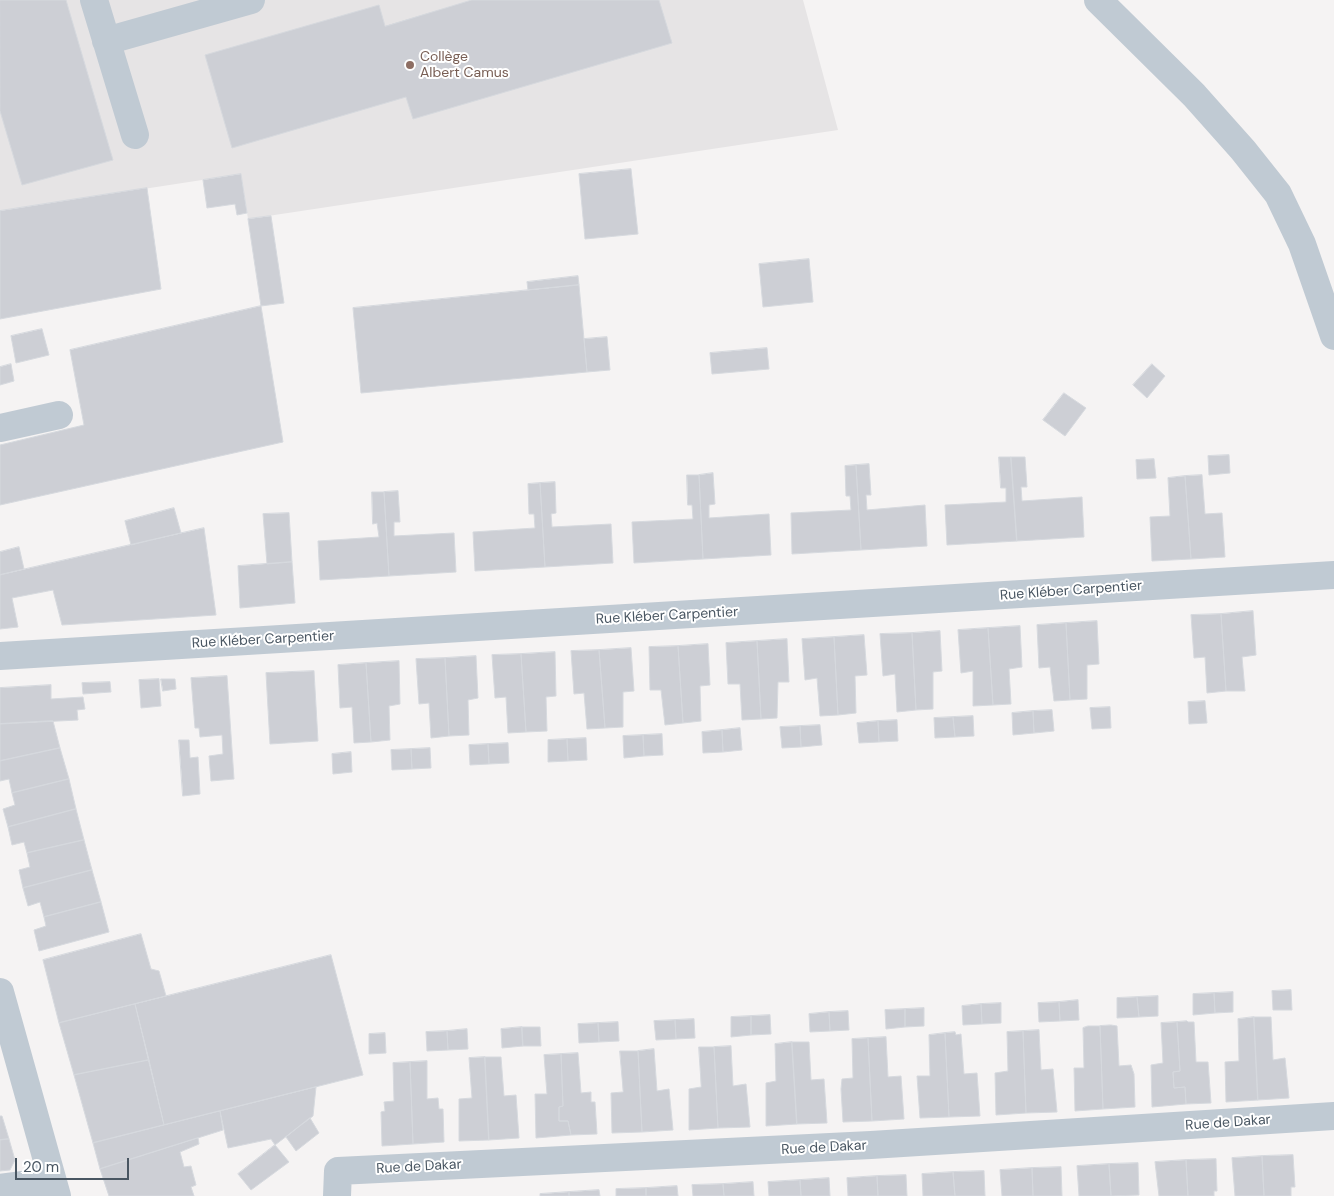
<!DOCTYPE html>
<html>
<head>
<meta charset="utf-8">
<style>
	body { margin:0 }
	#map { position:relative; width:1334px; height:1196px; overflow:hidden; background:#f5f3f3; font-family:"DM Sans",sans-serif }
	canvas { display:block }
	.scale { position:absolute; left:15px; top:1158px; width:114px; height:22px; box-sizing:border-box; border:2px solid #495662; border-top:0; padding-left:6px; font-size:15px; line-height:18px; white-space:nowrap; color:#495662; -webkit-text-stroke:4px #fff; paint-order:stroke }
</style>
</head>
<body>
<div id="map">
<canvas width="1334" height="1196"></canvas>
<div class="scale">20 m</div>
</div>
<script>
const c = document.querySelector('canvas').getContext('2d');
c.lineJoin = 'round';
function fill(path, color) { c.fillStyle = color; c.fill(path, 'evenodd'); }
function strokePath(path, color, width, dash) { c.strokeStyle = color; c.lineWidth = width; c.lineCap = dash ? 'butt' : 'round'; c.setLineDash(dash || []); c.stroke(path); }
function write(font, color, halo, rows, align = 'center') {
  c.font = font + ' "DM Sans",sans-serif'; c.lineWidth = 4; c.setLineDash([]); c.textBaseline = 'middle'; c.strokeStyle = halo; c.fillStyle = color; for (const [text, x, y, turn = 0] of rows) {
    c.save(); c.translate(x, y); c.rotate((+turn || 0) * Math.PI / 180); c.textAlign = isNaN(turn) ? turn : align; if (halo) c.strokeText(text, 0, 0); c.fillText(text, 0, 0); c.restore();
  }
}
fill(new Path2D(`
	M0,0H803L838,130L248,219L241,174L0,211Z`), '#e6e4e5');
const building = new Path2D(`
	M0,0H66L113,160L22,185L0,111Z
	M472,0H659L672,43L413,119L406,97L232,148L205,55L379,5L385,26Z
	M631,169L638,234L585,239L579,174Z
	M241,174L247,213L237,215L235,204L207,208L203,180Z
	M147,188L161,289L0,319V211Z
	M271,216L284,303L261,306L248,219Z
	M809,259L813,302L763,307L759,264Z
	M578,276L579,285L528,290L527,282Z
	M579,285L587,372L361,393L353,308Z
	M261,306L283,442L0,505V445L84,425L70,350Z
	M42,329L49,355L16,363L11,336Z
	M607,337L610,370L587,372L584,339Z
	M767,348L769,369L712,374L710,353Z
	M11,364L14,381L0,385V367Z
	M1152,364L1165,376L1147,398L1133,385Z
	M1064,393L1086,408L1065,436L1043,420Z
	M1229,455L1230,473L1209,475L1208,456Z
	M999,457H1011L1017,541L947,545L945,505L1006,502V488H1001Z
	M1011,457H1025L1027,487H1021L1022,501L1082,497L1084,537L1017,541Z
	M1154,459L1156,478L1137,479L1136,460Z
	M869,464L871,495H866L867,510L925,505L927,546L861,550L856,465Z
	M856,465L861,550L792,554L791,513L851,510L850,496H846L845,466Z
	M713,473L715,504L709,505V518L769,514L771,555L703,559L699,475Z
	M687,475H699L703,559L634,563L632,522L693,519L692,505H688Z
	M1202,475L1205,514L1222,513L1225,557L1191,559L1185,476Z
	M1185,476L1191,559L1152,561L1150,517L1170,516L1168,478Z
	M555,482L556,513L551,514L552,527L611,524L613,563L545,567L540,483Z
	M540,483L545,567L475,571L473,532L535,528L534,514H529L528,484Z
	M398,491L400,522H394V536L454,533L456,572L389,576L384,492Z
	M372,492H384L389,576L320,580L318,541L379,537L377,523L373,524Z
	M174,508L181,533L131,545L125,521Z
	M289,513L292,562L267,564L263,514Z
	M204,528L216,615L62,625L53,590L12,598L18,627L0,629V575Z
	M19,547L24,569L0,575V552Z
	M292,562L295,603L240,608L238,566Z
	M1253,611L1256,655L1242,657L1245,691H1226L1221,614Z
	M1221,614L1226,691L1207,693L1205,657L1194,658L1191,615Z
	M1097,621L1099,664L1087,665V699L1070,700L1066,623Z
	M1066,623L1070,700L1054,701L1050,667L1039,668L1037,625Z
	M1020,626L1022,667L1009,669L1011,704L993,705L988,628Z
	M988,628L993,705L973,706V671L961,673L958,630Z
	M940,631L942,671L933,672V709L916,710L912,633Z
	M912,633L916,710L897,712L895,674L883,676L880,634Z
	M864,635L867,675L855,676L856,713L838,715L834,637Z
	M834,637L838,715L820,716L817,678L805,680L802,639Z
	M787,639L789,682H778L777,718L761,719L757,641Z
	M757,641L761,719L742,720L740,684H728L726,643Z
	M708,644L710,685L700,686L701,721L683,723L678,646Z
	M678,646L683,723L665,725L661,690H650L649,647Z
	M631,648L634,691L623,692V727L605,728L599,650Z
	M599,650L605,728L587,729L584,693L574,694L571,651Z
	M555,652L556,696L546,697L547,731L526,732L521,654Z
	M521,654L526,732L508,733L506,697L495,698L492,655Z
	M476,656L478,698L468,700L469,735L449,736L445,658Z
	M445,658L449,736L431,738L429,703L419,704L416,659Z
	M399,661L400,704L389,706L390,740L371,742L366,663Z
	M366,663L371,742L354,743L352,707L340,708L338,665Z
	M314,671L318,741L270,744L266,673Z
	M227,676L234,779L211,781L209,756L223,754L222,735L200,737L199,728H195L191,678Z
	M159,679L161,706L141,708L139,680Z
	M161,679H175L176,689L163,691Z
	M110,682L111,692L83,694L82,683Z
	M51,685V699L83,697L85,709L77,710L78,720L0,724V688Z
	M1205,701L1207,723L1189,724L1188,702Z
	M1110,707L1111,728L1092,729L1090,708Z
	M1052,710L1054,731L1034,733L1033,711Z
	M1033,711L1034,733L1013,735L1012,713Z
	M973,716L974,736L955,737L953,717Z
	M953,717L955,737L935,738L934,718Z
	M897,720L898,741L879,742L878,721Z
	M53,721L60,748L0,761V724Z
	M878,721L879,742L859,743L857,723Z
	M820,725L822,745L801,747L800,726Z
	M800,726L801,747L782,748L780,727Z
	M740,728L742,750L723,752L722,730Z
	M722,730L723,752L703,753L702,732Z
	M662,734L663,755L644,756L643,735Z
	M643,735L644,756L624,758L623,736Z
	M586,738L587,760L568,761L567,739Z
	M567,739L568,761L548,762V740Z
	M179,740H189L190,758L198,757L200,794L183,796Z
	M508,743L509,763L489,764L488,744Z
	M488,744L489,764L470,765L469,745Z
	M60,748L69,779L12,793L9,779L0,781V761Z
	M430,748L431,768L412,769L411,749Z
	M411,749L412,769L392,770L391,750Z
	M351,752L352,772L333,774L332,754Z
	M69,779L76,809L8,827L3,809L15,805L12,793Z
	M76,809L84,840L27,853L24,842L12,845L8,827Z
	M84,840L92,870L23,888L19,870L30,867L27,853Z
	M92,870L101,902L44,917L40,902L28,906L23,888Z
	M101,902L109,932L39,951L34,930L46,926L44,917Z
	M141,934L151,969L159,971L166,996L59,1023L43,960Z
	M331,955L363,1075L164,1125L135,1004Z
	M1291,990L1292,1010H1273L1272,991Z
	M1233,992V1012L1215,1013L1214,993Z
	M1214,993L1215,1013L1193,1015V994Z
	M1158,996V1016L1139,1017L1137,997Z
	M1137,997L1139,1017L1117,1018V998Z
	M1078,1000L1079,1020L1060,1021L1059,1002Z
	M1059,1002L1060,1021L1039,1022L1038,1003Z
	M1001,1003V1023L982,1024L981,1004Z
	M135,1004L149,1060L74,1075L59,1023Z
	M981,1004L982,1024L963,1025L962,1006Z
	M924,1008V1026L905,1027V1009Z
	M905,1009V1027L886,1029L885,1010Z
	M848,1011L849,1030L830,1031L829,1012Z
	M829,1012L830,1031L810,1032L809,1014Z
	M770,1015L771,1034L751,1035V1016Z
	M751,1016V1035L731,1037V1017Z
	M1254,1017L1258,1100L1226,1102L1225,1062L1239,1061L1238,1019Z
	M1254,1017H1271L1273,1060L1285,1058L1289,1098L1258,1100Z
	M694,1019L695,1038L676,1039L675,1020Z
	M675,1020L676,1039L656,1040L654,1021Z
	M1187,1021L1188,1022H1194L1196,1062H1208L1211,1103L1186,1104L1185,1087L1174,1088L1173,1072L1180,1071L1177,1022Z
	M618,1022L619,1041L599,1042L598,1023Z
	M1177,1022L1180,1071L1173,1072L1174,1088L1185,1087L1186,1104L1152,1107L1151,1065L1163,1063L1161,1023Z
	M598,1023L599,1042L579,1043L578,1024Z
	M1111,1025L1117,1026L1119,1066L1131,1065L1134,1074L1135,1107L1103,1109L1100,1026Z
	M1088,1026H1100L1103,1109L1075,1111L1074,1068H1084L1083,1028Z
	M522,1027L523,1046L502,1048L501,1029Z
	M522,1027H540L541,1046H523Z
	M467,1029L468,1049L448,1050L447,1031Z
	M1039,1030L1041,1070L1053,1069L1057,1112L1026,1113L1023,1031Z
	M447,1031L448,1050L427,1051L426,1032Z
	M1023,1031L1026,1113L996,1115L995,1073L1008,1071L1007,1032Z
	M955,1032L956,1035L961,1034L964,1074L977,1073L980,1116L949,1117L945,1033Z
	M385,1033L386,1053L369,1054V1034Z
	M945,1033L949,1117L920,1118L917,1076H930L929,1035Z
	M886,1037L888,1077L901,1076L904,1119L872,1121L868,1038Z
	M868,1038L872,1121L843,1122L841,1089L842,1079L853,1078L852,1039Z
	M792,1042L797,1124L766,1126V1083L776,1081L775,1044Z
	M792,1042H809L811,1080L824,1079L827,1123L797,1124Z
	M731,1046L733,1086L746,1084L750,1127L718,1128L714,1047Z
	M699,1047H714L718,1128L689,1130V1089L701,1087Z
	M654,1049L657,1091L669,1089L673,1130L642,1132L638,1051Z
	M620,1051H638L642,1132L612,1133L611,1093L623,1092Z
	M578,1053L581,1093L591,1092V1102H595L597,1134L571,1135L568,1121H559V1107L563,1106L561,1054Z
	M561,1054L563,1106L559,1107V1121H568L571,1135L536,1138L535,1094H547L544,1055Z
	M485,1057L489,1140L459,1141V1099L472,1098L469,1058Z
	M485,1057H501L504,1096L516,1095L519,1138L489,1140Z
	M149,1060L164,1125L93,1143L74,1075Z
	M427,1061V1099L438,1098L439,1109H443L444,1142L413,1144L410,1062Z
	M410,1062L413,1144L382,1146L381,1112L385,1111L384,1102L394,1101L393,1063Z
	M316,1087L313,1116L275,1145L271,1139L228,1148L220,1111Z
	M220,1111L223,1130L100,1169L93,1143Z
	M0,1116H2L9,1139L0,1140Z
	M310,1118L319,1133L296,1151L286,1137Z
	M198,1138L199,1144L180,1152L184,1167L191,1166L196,1185L191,1187L194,1196H109L100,1169Z
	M9,1139L15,1160L10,1170L0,1171V1140Z
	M275,1145L289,1162L251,1190L238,1174Z
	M1293,1155L1295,1187H1291V1196H1264L1262,1156Z
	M1262,1156L1264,1196H1235L1232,1158Z
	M1216,1159L1217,1191H1214V1196H1188L1186,1160Z
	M1186,1160L1188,1196H1159L1155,1162Z
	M1138,1163L1139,1195L1111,1196L1109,1164Z
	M1109,1164L1111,1196H1079L1077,1166Z
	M1061,1167L1062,1196H1033L1032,1168Z
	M1032,1168L1033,1196H1002L1000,1170Z
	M984,1171L985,1196H955L953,1172Z
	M953,1172L955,1196H923L922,1174Z
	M906,1175L907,1196H878L877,1176Z
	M877,1176L878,1196H848L847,1178Z
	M829,1178L830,1196H801L800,1180Z
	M800,1180L801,1196H769L768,1182Z
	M753,1182L754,1196H724L723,1184Z
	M723,1184L724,1196H693L692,1185Z
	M677,1186L678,1196H646V1188Z
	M646,1188V1196H616V1189Z
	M599,1190L600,1196H569V1192Z
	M569,1192V1196H540V1194Z`);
fill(building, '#cdcfd5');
strokePath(building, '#d6d9de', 1);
strokePath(new Path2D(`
	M94,0L135,135
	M1098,0L1194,95L1243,150L1278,194L1302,244L1334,336
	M106,41L251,0
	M0,428L59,415
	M0,656L1334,575
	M0,992L57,1196
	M0,1188L52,1181
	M337,1196L338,1171L871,1145L1334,1116`), '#c0cad3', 28);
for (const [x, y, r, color] of [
	[410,65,5,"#8d6e63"]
]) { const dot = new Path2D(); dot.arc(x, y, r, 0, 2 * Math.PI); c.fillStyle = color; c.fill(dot); strokePath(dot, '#fff', 2); }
write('14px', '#785e54', '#fff', [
	["Collège",420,57],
	["Albert Camus",420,73]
], 'left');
write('14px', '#495662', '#fff', [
	["Rue Kléber Carpentier",1071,591,-4],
	["Rue Kléber Carpentier",667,616,-3],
	["Rue Kléber Carpentier",263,640,-3],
	["Rue de Dakar",1228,1123,-4],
	["Rue de Dakar",824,1148,-3],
	["Rue de Dakar",419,1167,-3]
]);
</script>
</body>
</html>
